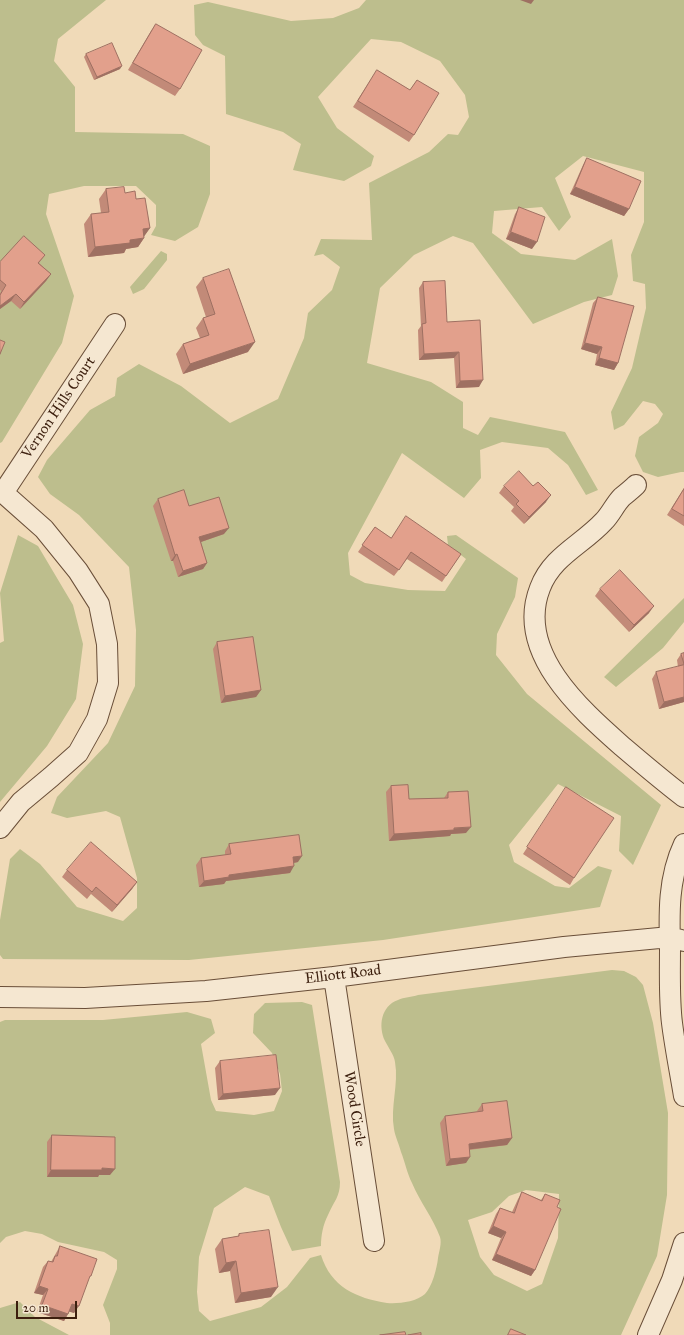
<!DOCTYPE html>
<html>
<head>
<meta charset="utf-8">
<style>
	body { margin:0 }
	#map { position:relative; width:684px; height:1335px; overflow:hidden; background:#f0dab8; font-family:"IM FELL Great Primer",serif }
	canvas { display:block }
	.scale { position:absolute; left:16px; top:1301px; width:61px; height:18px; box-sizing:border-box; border:2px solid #3c1f0e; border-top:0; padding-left:5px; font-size:12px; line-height:14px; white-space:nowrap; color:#3c1f0e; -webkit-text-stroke:3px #f5e7d1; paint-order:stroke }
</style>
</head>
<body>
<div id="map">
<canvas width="684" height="1335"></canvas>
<div class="scale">20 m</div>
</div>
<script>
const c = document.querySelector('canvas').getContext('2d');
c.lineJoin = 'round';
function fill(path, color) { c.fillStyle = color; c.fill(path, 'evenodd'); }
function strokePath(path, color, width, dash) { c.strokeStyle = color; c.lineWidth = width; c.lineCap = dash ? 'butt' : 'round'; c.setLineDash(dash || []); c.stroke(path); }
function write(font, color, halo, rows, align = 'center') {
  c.font = font + ' "IM FELL Great Primer",serif'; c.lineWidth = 3.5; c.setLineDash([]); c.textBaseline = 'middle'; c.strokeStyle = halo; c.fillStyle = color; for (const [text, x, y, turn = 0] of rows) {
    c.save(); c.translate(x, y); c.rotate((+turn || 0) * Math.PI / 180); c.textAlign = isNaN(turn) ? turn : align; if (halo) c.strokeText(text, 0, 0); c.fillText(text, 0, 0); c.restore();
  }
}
fill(new Path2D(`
	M0,0H106L58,39L54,61L75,87V132L183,134L210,146V194L198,227L175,241L151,235L156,226V205L136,186H84L49,194L46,214L74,296L62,343L2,442L0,443Z
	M366,0H684V472H681L658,477L643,472L635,456L639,437L658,423L663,414L655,404L643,401L624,425L614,430L611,412L632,368L646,308L645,284L633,281L631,255L644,222V172L583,156L555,178L571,217L559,231L542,207L494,211L492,233L521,254L575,260L612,239L618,276L612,295L584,302L533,324L473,243L453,236L414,255L380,288L367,363L431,382L463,402V428L478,435L490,417L565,432L598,490L586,495L568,465L548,448L502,442L480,450L481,478L464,498L402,453L348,553L350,575L365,583L408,590L445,591L466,559L448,545L447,536L456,535L518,578L515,597L497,634L496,655L527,694L661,805L633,865L619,851L621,816L558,784L509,845L514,862L555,886L569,888L598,866L612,870L600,907L383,940L189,960L3,959L0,955V920L10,859L20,849L40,864L77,907L123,921L137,908V878L120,817L106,811L67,818L51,813L57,797L108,743L135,686L136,630L129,567L79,515L50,494L38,477L47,460L90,410L115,396L117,378L139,364L181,386L230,423L278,399L304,338L308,313L332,290L340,267L323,254L314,256L321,239L372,240L369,183L429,152L448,134L458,135L469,117L465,95L440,61L401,42L371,39L318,97L337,128L374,156L371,166L344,181L293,170L301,144L283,132L226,114L225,56L203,45L195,35L194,5L208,2L291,21L333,18L359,8Z
	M161,251L167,254V260L144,289L133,294L130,287Z
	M18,535L38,546L73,605L83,644L76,699L47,746L0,802V643L4,641L0,593Z
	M684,598V622L663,648L616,687L604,677Z
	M612,970L624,971L636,977L643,985L653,1023L668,1113L667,1195L657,1256L621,1335H110V1323L103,1305L117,1269V1260L104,1252L58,1242L42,1234L25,1231L6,1237L0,1243V1022L5,1020H103L187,1012L211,1019L215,1033L201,1044L211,1100L216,1111L254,1115L274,1111L282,1091L280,1074L272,1053L253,1033L254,1014L265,1003L302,1002L312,1005L340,1182C340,1197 334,1201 328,1215C323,1225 321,1235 321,1246L292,1251L281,1227L269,1196L245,1187L214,1208L199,1257L197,1292L199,1311L210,1321L261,1307L287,1287L310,1258L321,1255C331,1287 356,1298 387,1303C398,1304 416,1302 425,1294C432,1287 437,1268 438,1258C439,1252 442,1243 440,1237C433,1218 420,1202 412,1183C407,1173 405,1162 401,1152C399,1144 395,1136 394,1129C390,1107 399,1084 395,1062C394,1055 388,1047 385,1041C378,1026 381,1006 398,1000C404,997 412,997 418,995ZM526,1190L559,1194L558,1238L542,1284L527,1291L494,1275L480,1257L468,1220L492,1212L509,1196Z
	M20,1302L35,1317L69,1335H0V1308Z`), '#bdbe8d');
const street = new Path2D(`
	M636,485C632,489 627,493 622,497C615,504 611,514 604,521C582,545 552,556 540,588C515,652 580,709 623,747C643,764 663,781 684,797
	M0,490L44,529L78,571L99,604L107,644L108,683L97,719L78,753L51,777L21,802L0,828
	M3,493L115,324
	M684,844C668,878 669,913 670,949C670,974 669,999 672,1023C675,1047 680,1072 684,1096
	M334,977L374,1241
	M0,997L85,998L206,991L334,977L564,947L670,937L684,941
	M648,1335L672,1280L684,1243`);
strokePath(street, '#694e38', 22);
strokePath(street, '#f5e7d1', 20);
fill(new Path2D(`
	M156,24L180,89L175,96L128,70L151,31Z
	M86,54L120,69L94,80L84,57Z
	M377,70L410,90L417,80L414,135L409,142L353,107Z
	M587,158L629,209L624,216L570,194L583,165Z
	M106,189L125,193L136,199L150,228L144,236V238L138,247L126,249L124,253L88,257L84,224L91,214L101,213L99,199Z
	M519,207L532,249L506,239L515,214Z
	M45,255L39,263L51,274L46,281L20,309L11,301L0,309V293L1,291L0,290V262Z
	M203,278L248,352L183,374L176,354L183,344L200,338L196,328L203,318L206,317L196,287Z
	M423,282L447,322L479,387L456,388L454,358L419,360L418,330L421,326L419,288Z
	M598,297L618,363L614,370L595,365L597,354L581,349L593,303Z
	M504,486L546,502L524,524L511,511L514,507L499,493Z
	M684,488V526L667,515Z
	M158,499L189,506L224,534L201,542L207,563L203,569L178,577L173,561H171L153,506Z
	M375,527L391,538L461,554L442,582L407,559L394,576L358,552Z
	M600,589L649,613L629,632L595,596Z
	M217,642L261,690L256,697L221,703L213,649Z
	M684,653V702L659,709L652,679L656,672L678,667L677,660L681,654Z
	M391,786L409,799L444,798L448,792L466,833L451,834L450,836L389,841L386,792Z
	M562,794L574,878L570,885L523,854Z
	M229,844L298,862L294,863L290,873L226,881L224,884L199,887L196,865L201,858L225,855V851Z
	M67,870L137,882L132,889L112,912L91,894L87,899L62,877Z
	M220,1061L275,1095L218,1100L215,1068Z
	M482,1104L512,1138L507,1145L469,1150L466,1163L446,1166L440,1123L445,1116L478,1112L477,1111Z
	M52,1135L110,1175H99L98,1177H47V1142Z
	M522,1192L541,1200L545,1194L557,1207L535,1270L531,1276L492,1260L501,1238L488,1233L496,1214L500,1208L512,1212L518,1199Z
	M239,1234L271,1297L235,1303L230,1271L219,1273L215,1249L222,1239L238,1236Z
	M60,1246L88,1280L74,1313L69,1311L68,1314L64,1321L37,1312L43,1295L34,1293L43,1267L48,1261L51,1262Z`), '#c28a78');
fill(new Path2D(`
	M520,0H534L531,4Z
	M122,66L120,69L94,80L97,77Z
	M575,187L629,209L624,216L570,194Z
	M150,228L143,238V229Z
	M511,232L537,242L532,249L506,239Z
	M144,238L138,247L126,249L124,253L88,257L95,247L130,240Z
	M51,274L46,281L20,309L24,302Z
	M16,294L11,301L0,309V306Z
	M255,342L248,352L183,374L190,364Z
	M585,343L602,347L597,354L581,349Z
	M459,352L454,358L419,360L424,354Z
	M599,358L618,363L614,370L595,365Z
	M483,380L479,387L456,388L460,381Z
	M551,495L546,502L524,524L529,517Z
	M229,528L224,534L195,544L199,537Z
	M177,554L173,561H171L175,555Z
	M207,563L203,569L178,577L183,571Z
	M654,606L649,613L629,632L634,625Z
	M261,690L256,697L221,703L225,696Z
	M684,697V702L659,709L664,702Z
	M471,827L466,833L451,834L450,836L389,841L394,834Z
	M302,856L298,862L288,864L293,857Z
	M294,866L290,873L226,881L224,884L199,887L204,881L229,875Z
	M137,882L132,889L112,912L117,905Z
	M280,1088L275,1095L218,1100L223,1094Z
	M512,1138L507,1145L464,1150L469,1144Z
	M470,1157L466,1163L446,1166L450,1159Z
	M102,1168L115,1169L110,1175H99L98,1177H47L51,1170Z
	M493,1226L506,1232L501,1238L488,1233Z
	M496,1254L535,1270L531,1276L492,1260Z
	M236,1261L230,1271L219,1273L226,1263Z
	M39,1286L48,1289L43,1295L34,1293Z
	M278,1287L271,1297L235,1303L241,1293Z
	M72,1304L79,1306L74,1313L67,1311Z
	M42,1305L68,1314L64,1321L37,1312Z`), '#9e7062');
const building = new Path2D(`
	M156,24L202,50L180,89L133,63Z
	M112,43L122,66L97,77L86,54Z
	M377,70L410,90L417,80L439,93L414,135L358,101Z
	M587,158L641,181L629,209L575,187Z
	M124,187L125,193L135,191L136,199L145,198L150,228L143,229L144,238L130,240V243L95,247L91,214L109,212L106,189Z
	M519,207L545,217L537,242L511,232Z
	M24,236L45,255L38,263L51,274L24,302L16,294L0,306V295L6,285L0,280V262Z
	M229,269L255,342L190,364L183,344L209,335L203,318L215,314L203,278Z
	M445,281L447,322L480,320L483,380L460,381L459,352L424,354L422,324L426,323L423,282Z
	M598,297L634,306L618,363L599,358L602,347L585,343Z
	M0,340L5,342L0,354Z
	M519,471L533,486L538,482L551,495L529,517L516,504L519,501L504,486Z
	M684,489V516L672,509Z
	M184,490L189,506L219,497L229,528L199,537L207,563L183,571L177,554L175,555L158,499Z
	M406,516L461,554L446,576L411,552L399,570L362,545L375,527L391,538Z
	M620,570L654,606L634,625L600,589Z
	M253,637L261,690L225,696L217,642Z
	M684,653V664L681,654Z
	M684,665V697L664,702L656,672Z
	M408,785L409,799L448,798V792L468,791L471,827L454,828V830L394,834L391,786Z
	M566,787L614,818L574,878L527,847Z
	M299,835L302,856L293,857L294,866L229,875V877L204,881L201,858L231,854L229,844Z
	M91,842L137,882L117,905L96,887L92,892L67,870Z
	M276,1055L280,1088L223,1094L220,1061Z
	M507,1101L512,1138L469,1144L470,1157L450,1159L445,1116L483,1111L482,1104Z
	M52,1135L115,1137V1169L102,1168V1170H51Z
	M522,1192L542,1201L545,1194L560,1200L557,1207L561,1209L535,1270L496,1254L506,1232L493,1226L500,1208L514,1213Z
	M269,1230L278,1287L241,1293L236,1261L226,1263L222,1239L239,1236V1234Z
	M60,1246L97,1259L91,1276H90L79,1306L72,1304L68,1314L42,1305L48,1289L39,1286L48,1261L53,1262L55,1256H57Z
	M511,1329L526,1335H508Z
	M405,1332L406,1335H380Z
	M421,1333V1335H408Z`);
fill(building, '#e2a08c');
strokePath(building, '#9e7062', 1);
write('15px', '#3c1f0e', '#f5e7d1', [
	["Vernon Hills Court",59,408,-56],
	["Elliott Road",343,975,-7],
	["Wood Circle",354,1109,81]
]);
</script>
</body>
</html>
